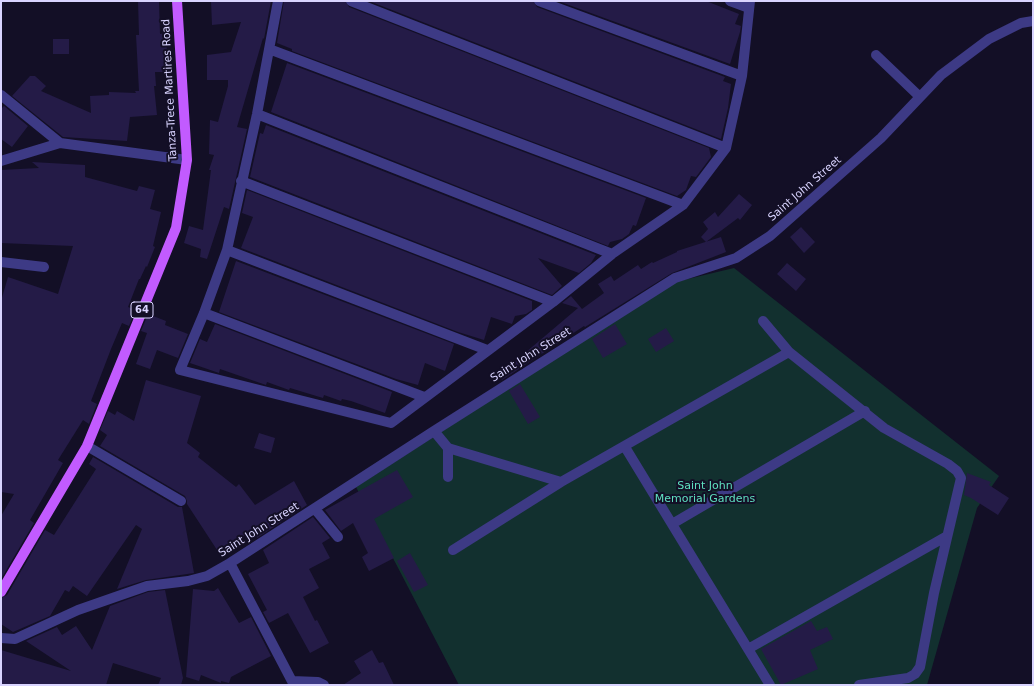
<!DOCTYPE html>
<html>
<head>
<meta charset="utf-8">
<style>
	body { margin:0 }
	#map { position:relative; width:1034px; height:686px; overflow:hidden; background:#130f26; font-family:"DejaVu Sans",sans-serif }
	canvas { display:block }
	.frame { position:absolute; inset:0; border:2px solid #d9d4ff; pointer-events:none }
</style>
</head>
<body>
<div id="map">
<canvas width="1034" height="686"></canvas>
<div class="frame"></div>
</div>
<script>
const c = document.querySelector('canvas').getContext('2d');
c.lineJoin = 'round';
function fill(path, color) { c.fillStyle = color; c.fill(path, 'evenodd'); }
function strokePath(path, color, width, dash) { c.strokeStyle = color; c.lineWidth = width; c.lineCap = dash ? 'butt' : 'round'; c.setLineDash(dash || []); c.stroke(path); }
function write(font, color, halo, rows, align = 'center') {
  c.font = font + ' "DejaVu Sans",sans-serif'; c.lineWidth = 4; c.setLineDash([]); c.textBaseline = 'middle'; c.strokeStyle = halo; c.fillStyle = color; for (const [text, x, y, turn = 0] of rows) {
    c.save(); c.translate(x, y); c.rotate((+turn || 0) * Math.PI / 180); c.textAlign = isNaN(turn) ? turn : align; if (halo) c.strokeText(text, 0, 0); c.fillText(text, 0, 0); c.restore();
  }
}
fill(new Path2D(`
	M734,268L999,476L977,508L927,685H459L356,487L671,283Z`), '#12302f');
fill(new Path2D(`
	M138,1H159L160,34L166,33L168,72H155L156,86H154L157,115L130,117L127,141L63,137L12,96L30,76H35L46,86L41,91L91,113L90,96L109,95V92L136,93L135,91H139L136,35H139Z
	M211,1H271L264,39L263,38L237,127L247,129L229,209L224,207L223,210L207,259L200,257L201,249L184,243L189,226L203,230L211,170H209L214,155L209,154L210,120L218,122L228,86V80H207V55L231,52L241,22L212,25Z
	M284,1H345L349,7L709,148L711,157L696,177L691,176L686,190L677,196L292,51V49L277,43Z
	M369,1H533L537,7L725,77L723,81L731,84L728,108L721,139Z
	M558,1H706L739,14L735,24L741,26L740,32L730,64Z
	M53,39H69V54H53Z
	M287,63L646,198L636,226L633,225L629,234L622,239L610,242L608,246L271,112Z
	M4,106L28,126L12,147L1,139V109Z
	M266,125L596,255L591,263L579,273L538,258L562,286L552,295L250,177L260,133L263,134Z
	M32,162L85,165V177L137,191L139,186L155,190L150,209L161,212L153,246L155,247L147,267L146,266L140,279H139L128,307L136,310L129,326L122,323L111,349L91,401L97,404L89,424L83,420L58,460L63,463L30,520L34,523L1,579V516L14,494L1,492V301L8,277L58,294L73,246L1,243V170L39,168Z
	M247,190L532,301V310L526,314L515,316L512,324L491,317L484,340L458,332L241,248L253,217L242,213Z
	M739,194L752,205L740,220L738,218L706,242L701,237L708,229L703,222L715,212L718,217Z
	M801,227L815,242L804,253L790,237Z
	M721,237L726,252L672,273L585,327L584,326L502,380L499,375L578,308L562,303L571,296L582,309L604,293L598,284L611,276L614,281L638,265L641,269L652,262L653,263L677,252V251Z
	M236,261L454,344L445,371L425,363L418,385L396,379L219,312Z
	M787,263L806,279L796,291L777,274Z
	M148,314L166,321L165,325L188,334L178,358L157,350L150,369L136,364L147,333L141,331Z
	M215,324L392,392L385,413L351,401L342,399L341,401L324,395L323,398L290,388L289,390L267,382L266,385L220,369L219,373L190,363L200,339L207,342Z
	M615,324L627,344L603,358L592,339Z
	M666,328L674,341L656,352L648,339Z
	M146,380L201,396L187,443L200,453L198,457L236,487L239,484L255,505L294,481L307,505L257,538L256,535L250,540L246,535L219,553L187,504V501L185,496L100,446L107,435L100,430L108,411L115,415L117,411L134,421Z
	M520,384L540,417L528,424L509,391Z
	M259,433L275,438L271,453L254,448Z
	M93,457L178,507H182L194,573L146,580L117,589L142,529L136,525L87,596L73,586L69,592L65,590L50,616L13,632L1,624V598L7,595L45,530L54,535L96,469L89,464Z
	M397,470L413,497L374,519L394,558L369,571L362,557L368,553L353,523L341,531L325,510Z
	M967,473L991,482L989,485L1009,498L998,515L971,498L964,495Z
	M313,517L330,538L322,543L330,558L309,569L319,588L303,597L315,621L317,620L329,643L310,653L288,613L269,623L263,612L267,610L248,574L269,563L263,550Z
	M410,553L428,585L414,592L397,561Z
	M218,588L239,623L251,617L271,656L231,677L229,683L221,681V683L201,675L199,681L186,677L193,589L214,591Z
	M165,590L183,678L181,685H158L161,678L113,663L106,685H1V650L71,671L26,641L57,627L62,635L76,626L92,650L110,606L148,592Z
	M811,621L817,631L827,627L833,639L810,650L818,669L781,685L761,649Z
	M372,650L379,663L383,662L394,685H343L361,673L354,661Z`), '#241b47');
strokePath(new Path2D(`
	M278,1L257,114L227,250L204,313L180,370L391,423L553,302L612,254L683,205L726,148L742,76L750,1
	M351,1L726,148
	M539,1L742,76
	M730,1L749,8
	M269,49L683,205
	M876,55L920,97
	M1,95L60,143
	M257,114L612,254
	M1,161L60,143L187,160
	M241,181L553,302
	M227,250L487,350
	M1,262L44,267
	M204,313L424,397
	M763,321L789,352L884,428L948,464L957,471L961,478L934,593L920,667L915,674L908,678L859,685
	M434,431L448,448L561,482L789,352
	M87,446L181,501
	M625,447L770,685
	M448,477V448
	M315,509L338,537
	M672,524L865,411
	M453,550L561,482
	M230,563L294,685
	M1,638L15,639L78,610L121,595L147,586L188,581L207,576L230,563L434,431L675,278L736,258L770,236L881,138L941,75L989,39L1021,23L1033,21
	M748,649L947,536
	M292,681L318,682L324,685`), '#3d3a85', 10);
strokePath(new Path2D(`
	M1,592L87,446L176,228L187,160L177,1`), '#c25bff', 10);
for (const [x, y, w] of [
	[142,310,22]
]) { const box = new Path2D(); box.roundRect(x - w / 2, y - 8, w, 16, 3); c.fillStyle = '#130f26'; c.fill(box); strokePath(box, '#d9d4ff', 1); }
write('bold 10px', '#d9d4ff', null, [
	["64",142,310]
]);
write('11px', '#d9d4ff', '#130f26', [
	["Tanza-Trece Martires Road",170,90,-93],
	["Saint John Street",805,189,-41],
	["Saint John Street",531,355,-32],
	["Saint John Street",259,530,-32]
]);
write('11px', '#5fe0c0', '#130f26', [
	["Saint John",705,486],
	["Memorial Gardens",705,499]
]);
</script>
</body>
</html>
